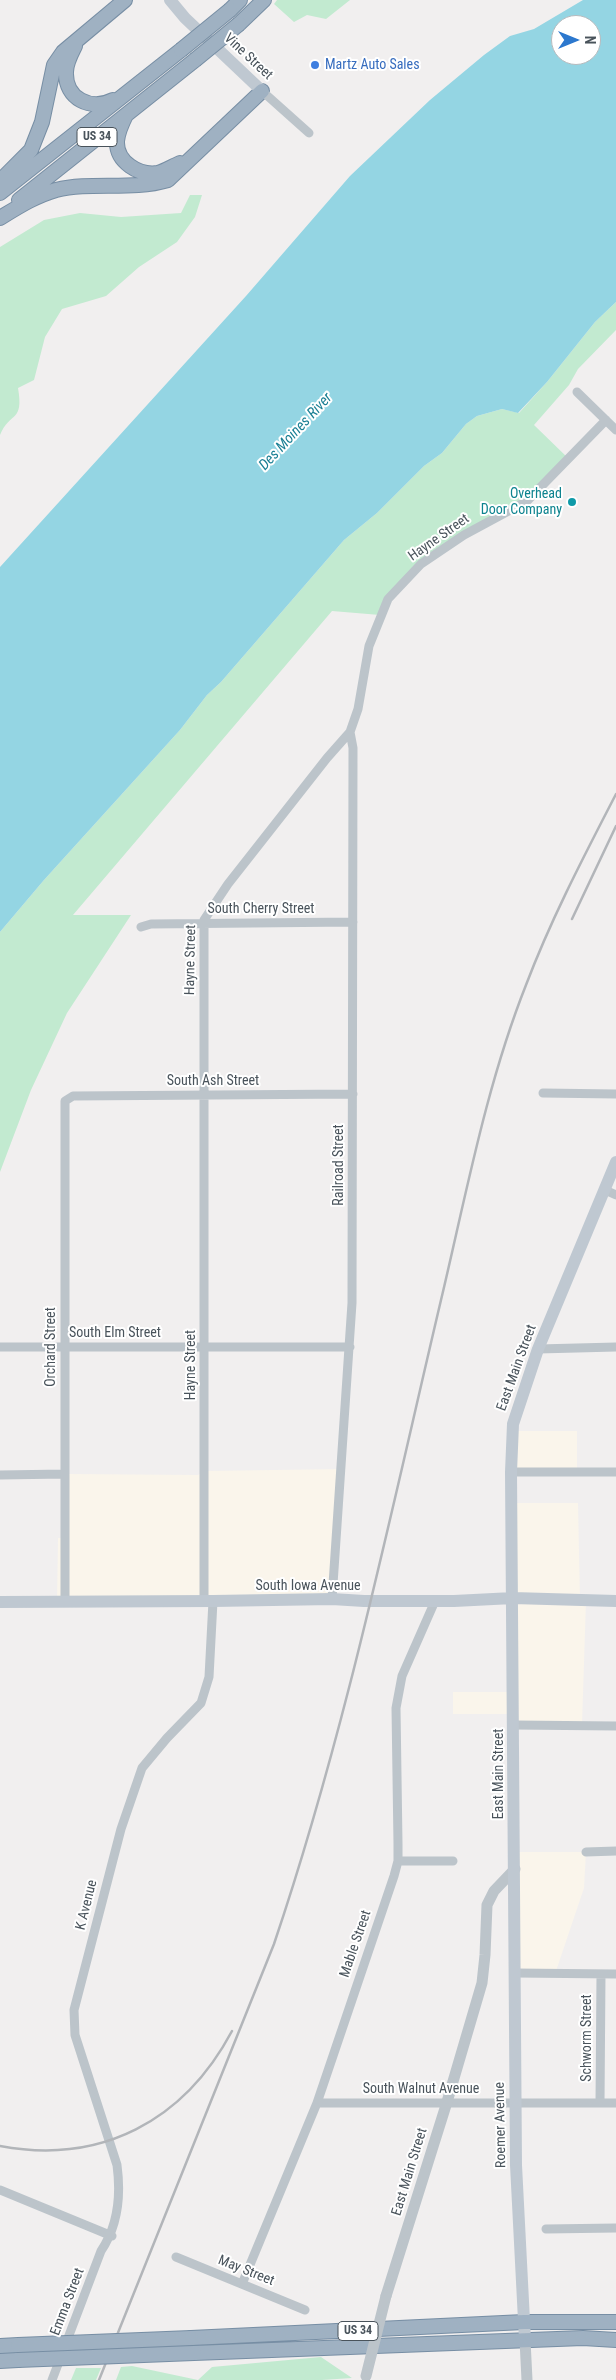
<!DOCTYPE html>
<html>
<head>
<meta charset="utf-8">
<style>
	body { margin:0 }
	#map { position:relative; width:616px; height:2380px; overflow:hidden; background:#f1efef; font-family:"Roboto Condensed",sans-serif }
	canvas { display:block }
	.north { position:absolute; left:551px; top:15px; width:50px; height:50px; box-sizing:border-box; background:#fff; border:1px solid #b6babd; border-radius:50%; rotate:90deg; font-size:14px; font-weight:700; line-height:20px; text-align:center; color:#49535b }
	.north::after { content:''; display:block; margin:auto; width:18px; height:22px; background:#2c78ce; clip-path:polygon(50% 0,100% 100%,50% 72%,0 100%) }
</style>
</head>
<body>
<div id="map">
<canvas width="616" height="2380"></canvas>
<div class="north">N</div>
</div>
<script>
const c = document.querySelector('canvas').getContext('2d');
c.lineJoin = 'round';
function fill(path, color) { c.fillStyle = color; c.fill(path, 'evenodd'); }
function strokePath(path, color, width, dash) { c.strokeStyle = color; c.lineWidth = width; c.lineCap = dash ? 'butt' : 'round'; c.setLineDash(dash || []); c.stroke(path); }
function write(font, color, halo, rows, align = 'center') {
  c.font = font + ' "Roboto Condensed",sans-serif'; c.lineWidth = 4; c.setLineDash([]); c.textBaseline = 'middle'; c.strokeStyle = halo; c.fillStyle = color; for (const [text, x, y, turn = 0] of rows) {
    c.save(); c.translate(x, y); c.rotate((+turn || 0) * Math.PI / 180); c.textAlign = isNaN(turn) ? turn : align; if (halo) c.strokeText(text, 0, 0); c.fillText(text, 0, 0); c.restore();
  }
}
fill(new Path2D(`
	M513,1431H577V1473L511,1472Z
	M342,1469L332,1599L57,1602L58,1538H65V1474L198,1475L205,1471Z
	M511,1503H578L580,1601H586L582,1725H514L513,1714H453V1692H513Z
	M514,1852H586L584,1888L555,1974L515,1973Z`), '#faf5eb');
fill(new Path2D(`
	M277,0H350L326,19L307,15L294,22L274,4Z
	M190,195H202L195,217L177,242L139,267L106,296L62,309L45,337L34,380L18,388C24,423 10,411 0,435V247L44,220L80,213L121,217L181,213Z
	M616,302V330L578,369L569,385L534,425L569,459L527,501L421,564L380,615L332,611L73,915H131L67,1013L31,1090L0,1172V932L44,880L180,730L207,695L221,682L344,540L377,513L424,466L442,453L466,424L477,416L502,409L519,413L547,382L595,322Z
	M321,2357L352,2378L322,2380H116L121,2367L132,2366L198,2380L212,2367Z
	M76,2368H101L96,2380H71Z`), '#c2ead0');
fill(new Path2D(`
	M583,0H616V302L595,322L547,382L518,413L502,409L477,416L466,424L442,453L424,466L377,513L344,540L221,682L207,695L180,730L44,880L0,932V567L246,296L350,176L430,100L484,55L510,36L534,29ZM561,25H591V55H561Z`), '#94d5e3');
const trunk = new Path2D(`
	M230,10L240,0
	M239,24L264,0
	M75,46C71,54 66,63 66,72C65,99 91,111 113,100
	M126,115C122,123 118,131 117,141C116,162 139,176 158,173C165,171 173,166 180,163
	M0,181L31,150L42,122L54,65L63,52L125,0
	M0,193L181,50
	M19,200L195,60
	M0,218C18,207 35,196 56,190C92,181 131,191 168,180L262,91
	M191,2338L524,2322H616
	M0,2346L18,2345
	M194,2353L583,2338L616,2340
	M0,2361L18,2360`);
strokePath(trunk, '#778ea4', 16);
strokePath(new Path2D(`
	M262,91L309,133
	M577,392L616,430
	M141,927L151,924L353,922
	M543,1093L616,1094
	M605,1190L616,1195
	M0,1347H350
	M538,1349L616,1347
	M511,1472H616
	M0,1475L65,1474
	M332,1599L352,1303L353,748L350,732
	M204,1601V920L228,884L327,758L350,732L358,709L369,646L388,599L421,564L464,535L527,501L606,420
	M65,1602V1101L73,1096L353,1094
	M514,1725L616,1726
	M586,1852L616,1851
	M398,1861H453
	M515,1973L616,1974
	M317,2103H616
	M600,2103L601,1974
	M0,2190L112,2236
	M546,2229L616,2228
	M176,2257L305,2310
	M242,2284L317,2103L394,1876L398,1861V1844L396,1708L402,1676L435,1601
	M52,2380L101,2251C118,2226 121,2195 117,2165L75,2035L74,2010L121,1829L142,1768L167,1738L201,1703L209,1677L213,1601`), '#bcc4ca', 9);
strokePath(new Path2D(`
	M386,2296L447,2102L482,1983L485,1955L487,1905L494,1891L515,1869
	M525,2340L527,2380`), '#bcc4ca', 11);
strokePath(new Path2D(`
	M170,0L185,18L262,91
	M0,1602L213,1601L332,1599L364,1601H454L513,1598L616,1601
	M525,2340L516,2165L511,1472L513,1424L538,1349L616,1162`), '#bfc8d1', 12);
strokePath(trunk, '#9fb1c2', 14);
strokePath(new Path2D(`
	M572,919L616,826
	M0,2146C101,2165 184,2121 232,2031
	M99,2380L274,1944C345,1734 390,1516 441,1300C466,1195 486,1086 526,985C551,919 584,856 616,794`), '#b2b5b9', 2.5);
const trunkBridge = new Path2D(`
	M181,50L230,10
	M195,60L239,24
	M18,2345L191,2338
	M18,2360L194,2353`);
strokePath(trunkBridge, '#778ea4', 16, []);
strokePath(new Path2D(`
	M366,2376L386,2296`), '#bcc4ca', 11);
strokePath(trunkBridge, '#9fb1c2', 14);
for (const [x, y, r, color] of [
	[315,65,5,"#3f7fe0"],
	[572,502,5,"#0f9aa8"]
]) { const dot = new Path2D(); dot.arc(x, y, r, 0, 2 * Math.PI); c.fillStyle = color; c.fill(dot); strokePath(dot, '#fff', 2); }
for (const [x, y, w] of [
	[97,137,40],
	[358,2331,40]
]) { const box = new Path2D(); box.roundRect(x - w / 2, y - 9.5, w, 19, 4); c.fillStyle = '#fff'; c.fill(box); strokePath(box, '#49535b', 1); }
write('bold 12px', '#49535b', null, [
	["US 34",97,137],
	["US 34",358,2331]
]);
write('14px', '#49535b', '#fff', [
	["Vine Street",248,57,43],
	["Hayne Street",439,538,-35],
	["South Cherry Street",261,909],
	["Hayne Street",191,960,-89],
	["South Ash Street",213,1081],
	["Railroad Street",339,1165,-90],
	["South Elm Street",115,1333],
	["Orchard Street",51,1347,-90],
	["Hayne Street",191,1365,-90],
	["East Main Street",517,1368,-70],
	["South Iowa Avenue",308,1586],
	["East Main Street",499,1774,-90],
	["K Avenue",87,1905,-76],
	["Mable Street",356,1944,-71],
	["Schworm Street",587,2038,-90],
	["South Walnut Avenue",421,2089],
	["Roemer Avenue",501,2125,-91],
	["East Main Street",410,2172,-73],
	["May Street",246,2271,22],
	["Emma Street",68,2302,-69]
]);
write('14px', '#366cbe', '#fff', [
	["Martz Auto Sales",325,65]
], 'left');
write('14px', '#0d838f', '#fff', [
	["Overhead",562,494],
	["Door Company",562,510]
], 'right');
write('italic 15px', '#1a7f94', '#fff', [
	["Des Moines River",296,432,-47]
]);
</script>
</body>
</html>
